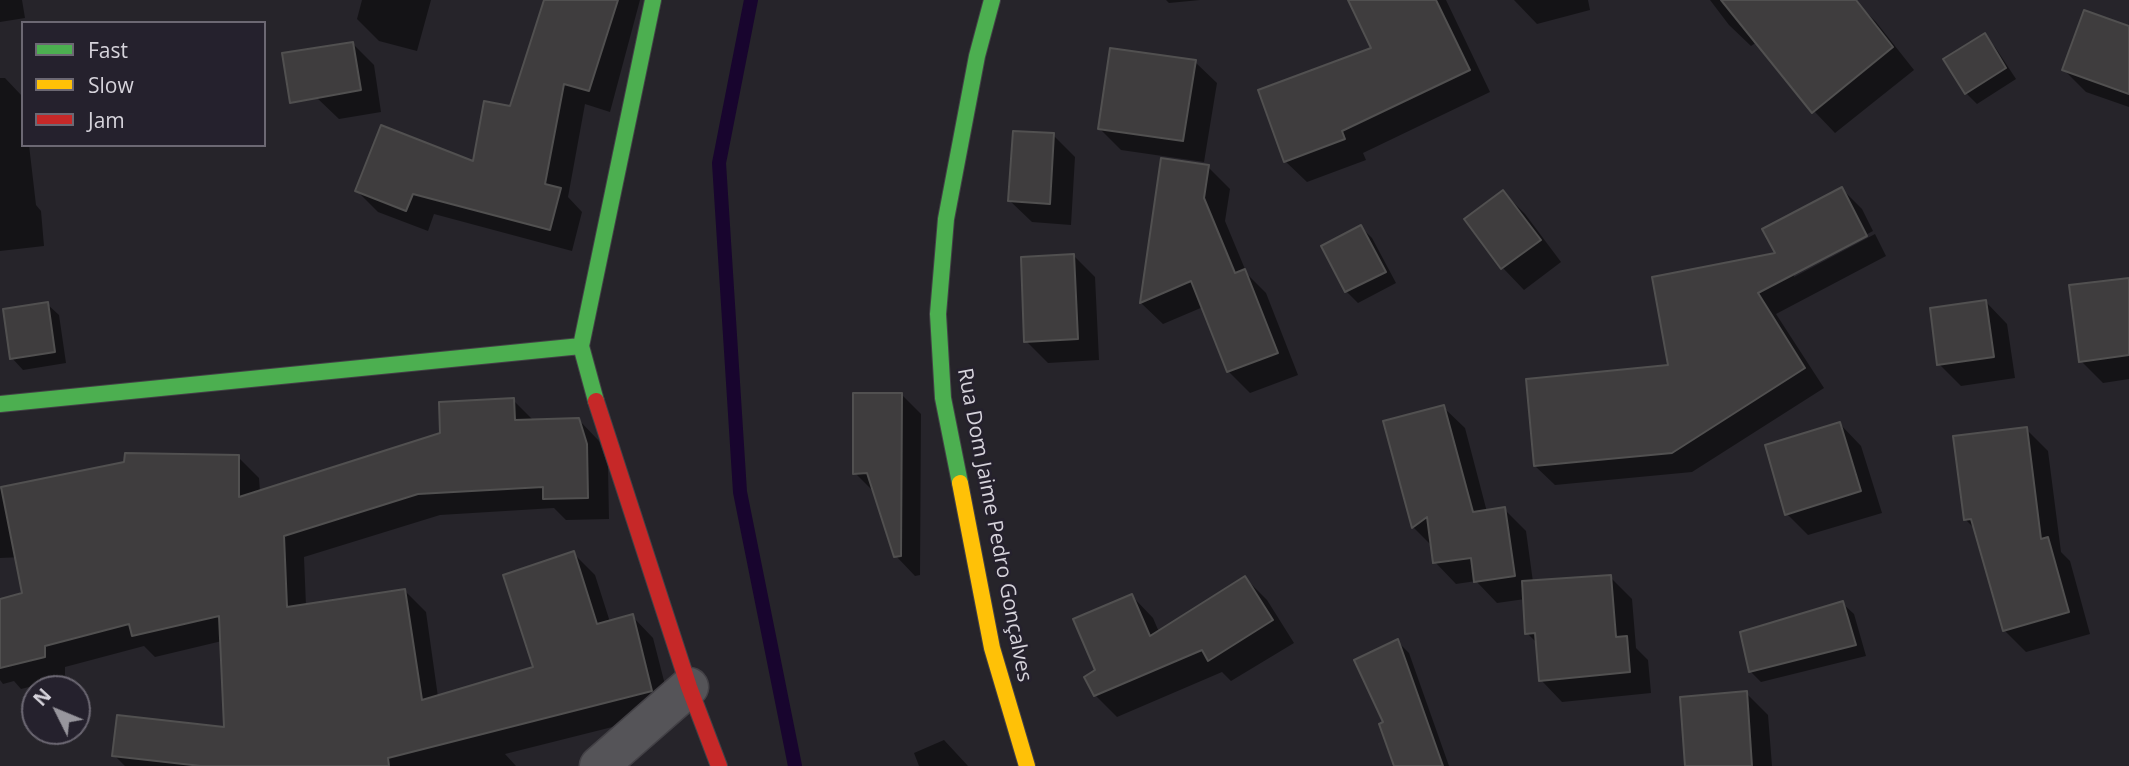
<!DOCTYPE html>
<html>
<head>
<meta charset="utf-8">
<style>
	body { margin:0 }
	#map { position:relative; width:2129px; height:766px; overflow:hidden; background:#26242a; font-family:"Open Sans",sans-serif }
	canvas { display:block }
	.legend { position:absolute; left:21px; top:21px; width:245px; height:126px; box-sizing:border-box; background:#25212d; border:2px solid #6c6873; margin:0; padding:9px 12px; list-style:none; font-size:21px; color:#d6d3db }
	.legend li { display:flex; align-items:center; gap:14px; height:35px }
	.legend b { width:35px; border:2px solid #6c6873 }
	.north { position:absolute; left:21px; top:675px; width:70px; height:70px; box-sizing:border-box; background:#25212d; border:2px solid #6c6873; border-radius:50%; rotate:313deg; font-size:19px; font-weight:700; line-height:28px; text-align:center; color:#d6d3db }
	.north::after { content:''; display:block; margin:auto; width:24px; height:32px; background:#98969d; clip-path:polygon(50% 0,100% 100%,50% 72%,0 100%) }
</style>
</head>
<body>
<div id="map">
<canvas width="2129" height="766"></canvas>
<ul class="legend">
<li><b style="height:9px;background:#4caf50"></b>Fast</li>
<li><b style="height:9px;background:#ffc107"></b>Slow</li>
<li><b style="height:9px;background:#c62828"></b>Jam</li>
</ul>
<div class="north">N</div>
</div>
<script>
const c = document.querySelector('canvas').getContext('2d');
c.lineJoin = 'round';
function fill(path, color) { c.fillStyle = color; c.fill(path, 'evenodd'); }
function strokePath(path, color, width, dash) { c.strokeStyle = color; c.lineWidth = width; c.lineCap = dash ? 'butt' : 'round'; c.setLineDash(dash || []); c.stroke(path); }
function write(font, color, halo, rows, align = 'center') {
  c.font = font + ' "Open Sans",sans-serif'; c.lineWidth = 5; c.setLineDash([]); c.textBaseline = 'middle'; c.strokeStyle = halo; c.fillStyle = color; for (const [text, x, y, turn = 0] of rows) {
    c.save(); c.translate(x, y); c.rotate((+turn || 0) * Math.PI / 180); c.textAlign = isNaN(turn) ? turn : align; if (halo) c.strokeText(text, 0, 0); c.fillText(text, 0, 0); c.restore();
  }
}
fill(new Path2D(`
	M0,0H22L25,18L0,22Z
	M362,0H431L417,51L379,41L357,19Z
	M546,0H640L610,112L585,104L568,197L582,212L572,251L434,214L428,231L378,212L357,191L474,163L511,108Z
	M1166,0H1200L1169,3Z
	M1371,0H1446L1490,92L1363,153L1366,160L1307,182L1285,161L1374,49Z
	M1514,0H1588L1590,10L1537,24Z
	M1710,0H1854L1876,22L1914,70L1835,133L1814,111L1757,42L1751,46L1729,25Z
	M2129,28V107L2086,92L2064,70Z
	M1984,36L1995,47L2016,79L1977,104L1966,93Z
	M352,43L374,65L381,112L339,119L317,98Z
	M1195,62L1217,83L1204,162L1121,150L1099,128Z
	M0,78H5L22,96L23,145H29L36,205L41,211L44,246L0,251Z
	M1053,135L1075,157L1071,225L1032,222L1010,201Z
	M1163,160L1208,167L1230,189L1225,221L1247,274L1266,293L1298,375L1250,393L1228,371L1203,307L1163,324L1141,303Z
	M1842,189L1862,209L1873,231L1794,273V277L1875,234L1886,256L1776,314L1824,388L1692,472L1555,485L1535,466L1670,367Z
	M1503,192L1525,214L1561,262L1524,290L1503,268L1467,220Z
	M1361,227L1372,238L1396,283L1358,303L1346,291L1323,247Z
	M1073,255L1095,277L1099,360L1048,363L1026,341Z
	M2129,279V379L2103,383L2081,361Z
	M1986,302L2007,324L2015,378L1961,386L1939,364Z
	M47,304L59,315L66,363L23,370L12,358Z
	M902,395L921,414L920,575L915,576L896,556L874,492L855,473Z
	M513,400L534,421L578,419L599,441L608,466L609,519L566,520L554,508L440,515L304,557L306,606L405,591L426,612L438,697L535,669L573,553L595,575L610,622L632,616L653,638L672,712L505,754L516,766H125L114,755L226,729L222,641L155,657L144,646L65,667V678L21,689L14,681L3,684L0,680V600L184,550L0,558V489L126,463L238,457L259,478L260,492L442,434Z
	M1443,407L1465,428L1487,512L1504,509L1526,531L1533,582L1610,577L1632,599L1636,648L1648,660L1651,693L1562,702L1541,680L1537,643L1527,633L1525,599L1497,603L1476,581L1456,584L1435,562L1432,546L1413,527Z
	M1840,424L1861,446L1882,513L1808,535L1787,514Z
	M2026,429L2048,451L2061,552L2070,561L2090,634L2026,652L2004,630L1976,530L1965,519Z
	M1245,578L1267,600L1294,643L1231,681L1222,672L1117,717L1095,695L1132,596L1153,618L1159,632Z
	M1842,603L1854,614L1866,656L1761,682L1750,671Z
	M1398,642L1409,653L1449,766H1396L1386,723Z
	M1746,693L1768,715L1772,766H1687Z
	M944,740L968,766H919L914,753Z`), '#0007');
strokePath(new Path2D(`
	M751,0L719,163L740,492L795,766`), '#18052e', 14);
const building = new Path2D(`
	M544,0H618L589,91L564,84L545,184L561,188L550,230L413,194L406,211L355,191L381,125L473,161L484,101L510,106Z
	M1348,0H1436L1470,70L1342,131L1345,139L1284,162L1258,90L1371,48Z
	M1721,0H1856L1893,47L1812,113Z
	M2084,10L2129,26V94L2062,70Z
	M1985,33L2006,68L1965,94L1943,59Z
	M353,42L361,90L290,103L282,53Z
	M1110,48L1196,60L1183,141L1098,129Z
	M1013,131L1054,133L1050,204L1008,201Z
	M1161,158L1209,165L1204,198L1235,273L1245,269L1278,353L1227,372L1191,281L1140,303Z
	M1842,187L1867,236L1758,293L1805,368L1672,453L1534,466L1526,379L1668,365L1652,277L1775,253L1762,229Z
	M1503,190L1541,240L1501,269L1464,219Z
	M1361,225L1386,272L1345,292L1321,246Z
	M1074,254L1078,339L1024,342L1021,257Z
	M2129,278V355L2079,362L2069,285Z
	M1986,300L1994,357L1937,365L1930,308Z
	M48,302L55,352L10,359L3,309Z
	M853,393H902L901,556L894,557L867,473L853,474Z
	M514,398L515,420L579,418L587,444L588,498L543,499V487L418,494L284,536L287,607L405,589L422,700L533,667L503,575L574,551L597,624L633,614L652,691L388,758L389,766H201L112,756L117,715L224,727L219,616L132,636L129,624L45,646V657L0,668V599L22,593L1,487L124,462L125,453L239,455V497L440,433L439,402Z
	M1444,405L1473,512L1505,507L1515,576L1474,582L1471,558L1433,563L1427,517L1412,528L1383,421Z
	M1840,422L1861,491L1785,515L1765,445Z
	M2027,427L2041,539L2048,537L2069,612L2003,631L1971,519L1964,520L1953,436Z
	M1611,575L1616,637L1627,636L1630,672L1539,681L1535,633L1525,634L1522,581Z
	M1245,576L1273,620L1208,661L1202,650L1094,696L1084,677L1095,670L1073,619L1132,594L1150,636Z
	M1843,601L1856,645L1749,672L1740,632Z
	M1398,639L1443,766H1394L1379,724L1383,722L1354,660Z
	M1747,691L1752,766H1685L1680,697Z`);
fill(building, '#3f3d3e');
strokePath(building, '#515050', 2);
const street = new Path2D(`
	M599,766L689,687`);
const fast = new Path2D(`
	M596,401L581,346L653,0
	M0,404L581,346
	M960,483L943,398L938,314L946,219L977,56L992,0`);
const slow = new Path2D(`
	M960,483L992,648L1027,766`);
const jam = new Path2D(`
	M596,401L689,687L719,766`);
strokePath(street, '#434146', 41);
strokePath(fast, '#434146', 18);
strokePath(slow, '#434146', 18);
strokePath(jam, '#434146', 18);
strokePath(street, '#555458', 38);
strokePath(fast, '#4caf50', 16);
strokePath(slow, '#ffc107', 16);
strokePath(jam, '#c62828', 16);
write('21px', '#d6d3db', '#25212d', [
	["Rua Dom Jaime Pedro Gonçalves",994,525,79]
]);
</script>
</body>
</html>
